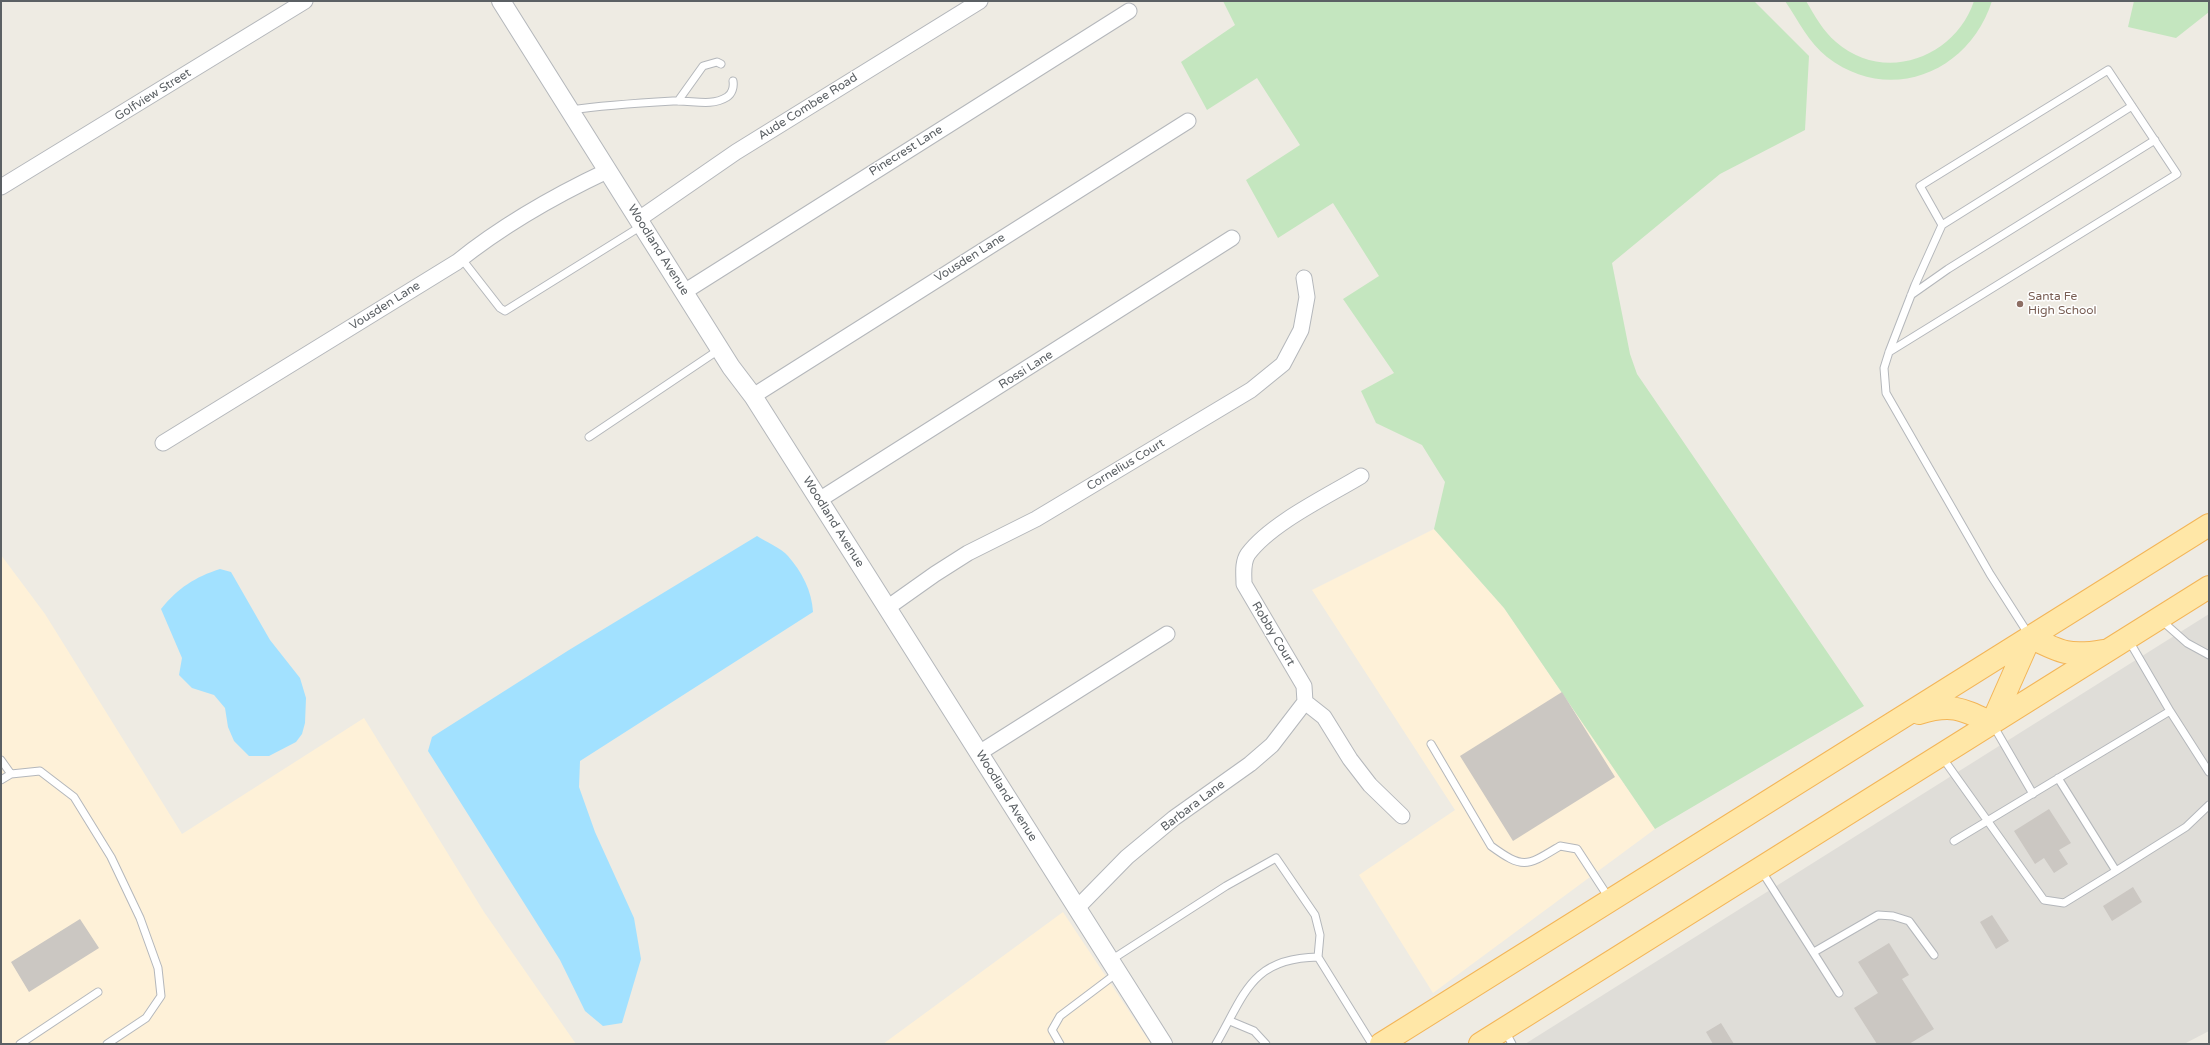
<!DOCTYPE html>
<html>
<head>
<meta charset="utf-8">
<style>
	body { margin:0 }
	#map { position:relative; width:2210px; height:1045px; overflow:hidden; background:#eeebe3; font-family:"Varela Round",sans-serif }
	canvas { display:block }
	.frame { position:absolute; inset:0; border:2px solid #5b6064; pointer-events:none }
</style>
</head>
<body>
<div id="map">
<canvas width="2210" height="1045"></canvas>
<div class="frame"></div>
</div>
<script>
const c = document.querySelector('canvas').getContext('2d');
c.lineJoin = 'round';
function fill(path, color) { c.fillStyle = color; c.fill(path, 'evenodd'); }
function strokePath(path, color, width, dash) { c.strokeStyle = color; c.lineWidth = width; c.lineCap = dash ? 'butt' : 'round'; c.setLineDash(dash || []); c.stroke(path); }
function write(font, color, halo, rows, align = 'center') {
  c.font = font + ' "Varela Round",sans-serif'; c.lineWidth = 3; c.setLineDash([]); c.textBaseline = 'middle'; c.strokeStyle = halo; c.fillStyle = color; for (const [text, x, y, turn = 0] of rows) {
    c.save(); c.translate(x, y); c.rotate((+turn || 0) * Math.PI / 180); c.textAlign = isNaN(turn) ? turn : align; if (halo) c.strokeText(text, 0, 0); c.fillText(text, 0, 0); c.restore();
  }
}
fill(new Path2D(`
	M1434,529L1504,608L1655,829L1433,993L1359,875L1455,810L1312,590Z
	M1,555L45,614L182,834L364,718L484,912L576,1044H1Z
	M1063,912L1151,1044H883Z`), '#fef1d8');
fill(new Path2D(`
	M2209,614V1031L2184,1044H1525Z`), '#dfddd8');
fill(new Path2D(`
	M1223,1H1754L1809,56L1805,130L1720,174L1612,263L1630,354L1637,374L1864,706L1655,829L1504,608L1434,529L1445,482L1422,445L1376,423L1361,391L1394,373L1343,299L1379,276L1333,203L1278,238L1246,180L1300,145L1257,78L1207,110L1181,62L1235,25Z
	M1785,1H1806C1815,16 1823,31 1836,42C1884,84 1955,58 1974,1H1992C1969,73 1889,105 1827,57C1809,43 1798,20 1785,1Z
	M2134,1H2209V12L2176,38L2128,27Z`), '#c4e6bf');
fill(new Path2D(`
	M757,536C766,542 781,548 788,556C802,572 812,591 813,612L580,761L579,787L595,832L634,918L641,959L622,1023L603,1026L585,1011L560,960L428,751L432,737L569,650Z
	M220,569L231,572L270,640L300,678L306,698L305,723L302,734L296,742L269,756H249L234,741L228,727L225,708L214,695L192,688L179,675L182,658L161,609C178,588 195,577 220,569Z`), '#a2e1ff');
fill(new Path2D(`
	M1562,692L1615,777L1513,841L1460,756Z
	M2049,809L2071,843L2059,850L2068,864L2054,873L2044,858L2035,864L2014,831Z
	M2133,887L2142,902L2112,921L2103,906Z
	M1992,915L2009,941L1996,949L1980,922Z
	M80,919L99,948L29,992L11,962Z
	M1889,943L1909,975L1902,979L1934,1029L1909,1044H1877L1854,1008L1878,993L1858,962Z
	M1721,1023L1734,1044H1713L1706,1032Z`), '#cbc7c2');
const service = new Path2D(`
	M678,101L703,66L717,62L721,64
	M571,110C606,105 641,103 675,101C692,100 711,107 727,97C732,94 734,87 733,81
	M1942,225L2132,106
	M461,258L500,308L505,311L643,225
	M1911,295L1948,269L2155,140
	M1889,352L2177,174L2108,70L1920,186L1942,225L1915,285L1889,352L1884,368L1886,393L1990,574L2029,635
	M589,437L720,349
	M2161,620L2187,643L2209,655
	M2170,711L2209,772
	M1993,725L2033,794
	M1431,744L1491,846C1524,870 1527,866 1560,846L1577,849L1609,898
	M1942,757L2044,900L2064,903L2116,871L2058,778
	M1,760L11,774L1,780
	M11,774L40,771L74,797L111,857L140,918L158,968L161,996L146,1018L107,1044
	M1954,841L2170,711L2128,639
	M1761,870L1839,993
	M2116,871L2186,827L2209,805
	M1814,952L1878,915L1893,916L1909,921L1934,955
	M1111,960L1226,886L1276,858L1315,915L1320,935L1318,957L1372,1044
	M1230,1021L1254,1031L1266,1044
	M1505,1031L1512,1044
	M20,1044L98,992
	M1060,1044L1052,1030L1060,1016L1117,973
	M1216,1044C1245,994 1251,958 1318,957`);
const minor = new Path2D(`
	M1,187L305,1
	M639,219L736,152L980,1
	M684,292L1129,11
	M753,396L1188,121
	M163,443L457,262C503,225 554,196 607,171
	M1361,476C1328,496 1271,523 1248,554C1242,563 1244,574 1244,584L1304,686L1305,702L1324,717L1350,759L1370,785L1402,816
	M819,500L1232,238
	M887,608L935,574L968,553L1036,519L1251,390L1283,364L1301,330L1307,297L1304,278
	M979,753L1167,634
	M1078,907L1127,857L1174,818L1250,764L1272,745L1305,702`);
const tertiary = new Path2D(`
	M501,1L731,367L753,396L819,500L1163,1044`);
const primary = new Path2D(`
	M2030,637C2060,652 2069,657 2103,651
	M1919,713C1952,703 1962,709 1992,723
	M1992,723L2030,637
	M1381,1044L2209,525
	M1480,1044L2209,587`);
strokePath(service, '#b4b7bb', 9);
strokePath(minor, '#b4b7bb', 17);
strokePath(tertiary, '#b4b7bb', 20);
strokePath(primary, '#f3b557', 24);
strokePath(service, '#fff', 7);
strokePath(minor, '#fff', 15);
strokePath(tertiary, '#fff', 18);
strokePath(primary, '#ffe7a7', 22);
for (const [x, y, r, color] of [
	[2020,304,4,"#8d6e63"]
]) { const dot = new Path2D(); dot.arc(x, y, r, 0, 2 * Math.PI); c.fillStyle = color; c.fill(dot); strokePath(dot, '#fff', 1.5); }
write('12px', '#5b6064', '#fff', [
	["Golfview Street",153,95,-32],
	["Aude Combee Road",808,107,-32],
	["Pinecrest Lane",906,151,-32],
	["Woodland Avenue",658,250,58],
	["Vousden Lane",970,258,-32],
	["Vousden Lane",385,306,-32],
	["Rossi Lane",1026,370,-32],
	["Cornelius Court",1126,465,-31],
	["Woodland Avenue",833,522,58],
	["Robby Court",1273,634,59],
	["Woodland Avenue",1006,796,58],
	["Barbara Lane",1193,806,-37]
]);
write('12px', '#785e54', '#fff', [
	["Santa Fe",2028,297],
	["High School",2028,311]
], 'left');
</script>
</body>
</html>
